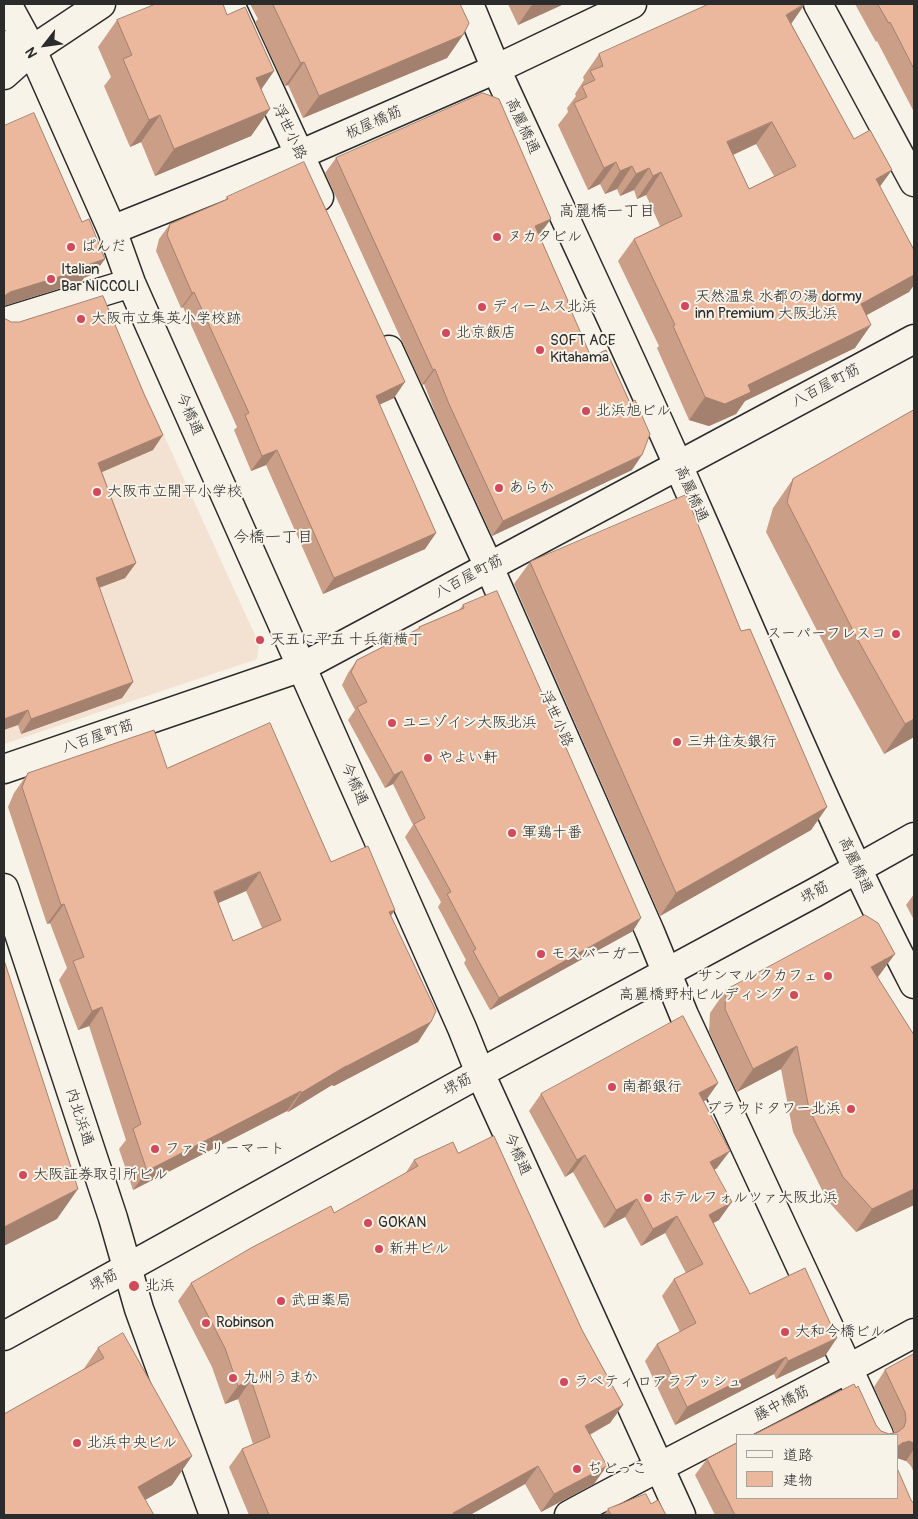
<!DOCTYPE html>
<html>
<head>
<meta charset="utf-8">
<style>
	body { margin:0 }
	#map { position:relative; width:918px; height:1519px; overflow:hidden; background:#f7f3e8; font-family:Pangolin,"Klee One",sans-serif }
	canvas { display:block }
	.frame { position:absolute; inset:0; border:5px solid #2b2b2b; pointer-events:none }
	.legend { position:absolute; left:736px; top:1434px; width:162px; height:65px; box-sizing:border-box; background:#f7f3e8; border:1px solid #a5a39c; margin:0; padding:6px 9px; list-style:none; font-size:15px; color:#2b2b2b }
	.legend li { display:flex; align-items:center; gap:10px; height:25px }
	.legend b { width:25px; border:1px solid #a5a39c }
	.north { position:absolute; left:20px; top:20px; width:50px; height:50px; -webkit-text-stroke:4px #f7f3e8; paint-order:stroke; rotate:240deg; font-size:14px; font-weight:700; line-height:20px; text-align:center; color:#2b2b2b }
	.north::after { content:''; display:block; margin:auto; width:18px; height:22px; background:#2b2b2b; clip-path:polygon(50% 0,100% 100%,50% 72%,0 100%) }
</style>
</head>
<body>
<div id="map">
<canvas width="918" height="1519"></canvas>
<div class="frame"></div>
<ul class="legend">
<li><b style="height:6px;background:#f7f3e8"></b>道路</li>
<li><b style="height:14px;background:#ebb89d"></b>建物</li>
</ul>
<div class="north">N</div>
</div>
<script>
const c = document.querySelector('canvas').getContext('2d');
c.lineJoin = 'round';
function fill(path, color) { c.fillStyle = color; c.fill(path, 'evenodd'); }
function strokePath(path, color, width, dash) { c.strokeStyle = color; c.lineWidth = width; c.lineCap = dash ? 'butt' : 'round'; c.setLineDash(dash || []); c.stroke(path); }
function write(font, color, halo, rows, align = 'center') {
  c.font = font + ' Pangolin,"Klee One",sans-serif'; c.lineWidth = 4; c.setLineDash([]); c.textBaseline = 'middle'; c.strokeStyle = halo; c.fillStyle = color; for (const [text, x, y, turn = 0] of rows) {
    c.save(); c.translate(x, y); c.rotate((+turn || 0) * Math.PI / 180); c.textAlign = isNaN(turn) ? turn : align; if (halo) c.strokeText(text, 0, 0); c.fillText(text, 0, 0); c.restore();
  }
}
fill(new Path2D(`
	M106,308L259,644L257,659L4,744V339Z`), '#f3e1d2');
const minor = new Path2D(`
	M7,4L32,50L112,230L131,283L462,1028L480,1073L681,1515
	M230,4L319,197
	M469,4L496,69C563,215 632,359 696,506C767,666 834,829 914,984
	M818,4L914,182
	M4,45L32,50
	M4,75L32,50L101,4
	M112,230L299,155L496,69L632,4
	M4,322L131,283
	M389,350L489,567L650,932L684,1015L879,1435
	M4,769L302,667L914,339
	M4,888L113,1218L139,1309L214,1515
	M569,1515C683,1453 800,1396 914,1333`);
const major = new Path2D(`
	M4,1336L480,1073L814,893L914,837`);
strokePath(minor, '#2b2b2b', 31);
strokePath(major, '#2b2b2b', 31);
strokePath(minor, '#f7f3e8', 28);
strokePath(major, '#f7f3e8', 28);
fill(new Path2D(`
	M250,4H460L463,35L447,58L303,118L288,85L285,86L255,22L258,19Z
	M508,4H564L518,25Z
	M855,4H914V112L877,41L876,42Z
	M227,15L274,71L261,89L270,109L251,136L155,176L141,142L130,147L104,86L111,77L98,47L117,20Z
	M791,23L914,250V285L909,292L866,315L855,348L745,401L736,414L709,426L689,420L657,348L659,346L618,261L634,239L660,226L646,195L637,199L634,190L620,196L617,189L605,194L600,184L588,190L558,125L568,112L567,108L576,96L575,94L584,80L583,77L599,54ZM756,144L774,176L749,189L733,155Z
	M336,158L540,234L539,235L568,301L567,302L632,470L492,536L438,420L424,384L422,385L325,173Z
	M227,197L394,398L379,405L436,533L425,549L323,594L266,465L251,471L234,430L237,427L183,307L181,308L156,251L159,239L170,224L224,201Z
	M4,318L153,450L102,472L136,563L125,578L99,588L133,682L122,698L21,734L18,725Z
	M914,410V737L884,754L838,671L766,532L773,508L793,479Z
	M530,562L741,631L827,807L811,830L660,916L514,584Z
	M463,605L633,931L490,1010L464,963L466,960L438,907L441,902L405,837L413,825L393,784L385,788L348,720L355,710L342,685L348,673L357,660L417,630L419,627L459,610Z
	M167,768L331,862L391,916L431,1022L418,1042L334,1086L332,1085L288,1112L287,1111L133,1190L119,1149L126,1140L89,1026L78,1030L59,980L67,968L50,923L47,924L8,807L14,793L28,773ZM246,891L262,928L233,941L218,903Z
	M914,894V920L906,905Z
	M878,977V978L914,1205L856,1232L827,1200L793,1132L781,1069L737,1092L709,1032L710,1013L726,990Z
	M718,1083L706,1100L703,1102L717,1168L714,1170L719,1220L713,1223L750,1294L825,1356L776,1379L774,1374L675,1425L645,1361L657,1344L680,1332L662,1296L674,1279L686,1273L665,1233L641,1246L625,1217L604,1228L573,1172L565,1177L529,1111L541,1094Z
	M458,1153L582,1330L623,1405L610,1423L590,1435L594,1484L541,1512L525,1484L470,1515H249L229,1467L242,1449L253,1444L238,1399L225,1404L212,1367L178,1301L191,1283L334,1213L405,1174L414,1160Z
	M98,1348L192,1456L172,1485L145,1500L4,1515L83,1370Z
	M914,1354V1473L911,1466L906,1461L897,1458V1435H753L856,1388L876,1425L881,1431L889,1434L894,1433L893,1429L874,1387L885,1370Z
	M707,1459L914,1515H715L695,1475Z
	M651,1504L666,1515H604L608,1509Z`), '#ca9e87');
fill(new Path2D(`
	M536,4H564L518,25L531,6Z
	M805,4L789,27L786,15Z
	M463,35L447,58L303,118L319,96Z
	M304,62L288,85L285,86L301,63Z
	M274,71L256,97V78Z
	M270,109L251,136L155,176L174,149Z
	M160,115L141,142L130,147L149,120Z
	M772,122L756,144L711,165L727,142Z
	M616,162L600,184L588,190L604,168Z
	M632,166L617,189L605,194L620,171Z
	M649,168L634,190L620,196L636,174Z
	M892,170L876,192V179Z
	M661,172L646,195L637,199L653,176Z
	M551,219L540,234L525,241L535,226Z
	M105,259L94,274L84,278L81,282L4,306V296L10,292Z
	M914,275V285L909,292L845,327L861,304Z
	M194,292L183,307L181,308L192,293Z
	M871,325L855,348L745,401L736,414L709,426L689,420L705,397L748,385Z
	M435,369L424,384L422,385L433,370Z
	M405,382L394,398L365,411L376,396Z
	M163,435L153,450L88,478L98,463Z
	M277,450L266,465L251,471L262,456Z
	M642,455L632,470L492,536L503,521Z
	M436,533L425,549L323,594L334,578Z
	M136,563L125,578L85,593L96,578Z
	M133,682L122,698L21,734L31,719Z
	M28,710L18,725L4,730V719Z
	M914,719V737L884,754L905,724Z
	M402,771L393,784L385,788L394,775Z
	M827,807L811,830L660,916L676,893Z
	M260,872L246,891L200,911L214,892Z
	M64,904L50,923L47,924L61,905Z
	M395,910L382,929L389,912Z
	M641,918L633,931L490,1010L499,998Z
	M895,954L878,977L854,990L871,967Z
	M102,1007L89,1026L78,1030L92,1011Z
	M431,1022L418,1042L334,1086L332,1085L288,1112L301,1093L346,1066Z
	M797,1046L781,1069L737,1092L753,1069Z
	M718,1083L706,1100L686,1111L699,1093Z
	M301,1091L287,1111L133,1190L147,1171Z
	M730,1151L717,1168L698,1179L710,1162Z
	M585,1155L573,1172L565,1177L577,1160Z
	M78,1189L57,1219L4,1246V1227Z
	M914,1189V1205L856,1232L872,1209Z
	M637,1199L625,1217L604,1228L616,1210Z
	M732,1202L719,1220L697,1232L709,1215Z
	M677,1216L665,1233L641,1246L653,1229Z
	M837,1338L825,1356L776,1379L788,1361Z
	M786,1357L774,1374L675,1425L687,1407Z
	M251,1380L238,1399L225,1404L238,1386Z
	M623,1405L610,1423L572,1444L585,1426Z
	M909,1441L914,1443V1449L906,1461L897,1458V1447L902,1443Z
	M192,1456L172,1485L118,1515L138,1487Z
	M538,1466L525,1484L470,1515H452L453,1513Z
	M607,1466L594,1484L541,1512L554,1494Z`), '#a4816e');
const building = new Path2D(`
	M156,4H223L227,15L245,7L274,71L256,78L270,109L174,149L160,115L149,120L123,59L132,55L117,20Z
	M273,4H460L469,23L463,35L319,96L304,62L301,63Z
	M709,4H804L786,15L854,139L870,130L892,170L876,179L914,250V275L861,304L871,325L748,385L751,392L725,404L705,397L673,326L675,325L634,239L682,216L661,172L653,176L649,168L636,174L632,166L620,171L616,162L604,168L574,103L587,97L582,86L595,80L590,71L603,66L599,54ZM772,122L796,166L749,189L727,142Z
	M878,4H914V69L890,22L889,23Z
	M483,93L499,99L551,219L535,226L568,301H567L591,357L606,350L630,403L635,400L650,434L642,455L503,521L449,404L435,369L433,370L336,158Z
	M34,113L82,222L89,219L105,259L90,264L91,267L10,292L4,296V126Z
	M304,162L405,382L376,396L436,533L334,578L277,450L262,456L245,415L249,413L194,292L192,293L167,235L170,224L228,199L227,197Z
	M103,296L144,394L163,435L98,463L136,563L96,578L133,682L31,719L28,710L4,719V318L11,322H19Z
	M914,410V719L905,724L859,642L787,502L793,479Z
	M686,495L741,631L750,629L827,807L676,893L530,562Z
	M497,591L641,918L499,998L473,951L476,949L447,894L451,892L414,824L425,818L402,771L394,775L357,707L367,702L351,672L357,660L420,628L419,627L464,608L463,605Z
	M270,723L331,862L368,846L395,910L389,912L436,1011L431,1022L347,1066H346L301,1093V1091L147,1171L133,1129L141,1124L102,1007L92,1011L73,961L84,957L64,904L61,905L22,787L28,773L154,730L167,768ZM260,872L281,920L233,941L214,892Z
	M865,915L878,923L895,954L871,967L914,1035V1189L872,1209L843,1177L809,1109L797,1046L753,1069L725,1009L726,990Z
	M4,960L78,1189L4,1227Z
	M683,1016L718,1083L699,1093L730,1151L710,1162L732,1202L709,1215L750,1294L805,1268L837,1338L788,1361L786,1357L687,1407L657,1344L696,1323L674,1279L703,1264L677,1216L653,1229L637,1199L616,1210L585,1155L577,1160L541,1094Z
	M494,1136L582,1330L623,1405L585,1426L607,1466L554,1494L538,1466L453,1513L454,1515H269L242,1449L270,1437L251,1380L238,1386L225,1348L191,1283L251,1248L331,1206L334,1213L418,1166L414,1160L453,1142L458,1153Z
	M123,1333L192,1456L138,1487L154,1515H4V1414L104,1358L98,1348Z
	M914,1354V1443L909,1441L902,1443L897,1447V1435H753L854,1384L856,1388L858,1386L876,1425L881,1431L889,1434L898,1432L904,1427L906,1420L905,1412L885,1370Z
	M737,1443V1498H897V1468L911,1500L914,1504V1515H735L707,1459Z
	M646,1494L651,1504L658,1500L666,1515H611L608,1509Z`);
fill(building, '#ebb89d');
strokePath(building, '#a4816e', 1);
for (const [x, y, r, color] of [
	[497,237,5,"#d1495b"],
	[71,247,5,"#d1495b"],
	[51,279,5,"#d1495b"],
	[685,306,5,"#d1495b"],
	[482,307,5,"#d1495b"],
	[81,319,5,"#d1495b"],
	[446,333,5,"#d1495b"],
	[540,350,5,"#d1495b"],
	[586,411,5,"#d1495b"],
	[499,488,5,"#d1495b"],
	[97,492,5,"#d1495b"],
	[896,634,5,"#d1495b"],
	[260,640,5,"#d1495b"],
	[392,723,5,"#d1495b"],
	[677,742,5,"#d1495b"],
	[428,758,5,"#d1495b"],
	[512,833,5,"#d1495b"],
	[541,954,5,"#d1495b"],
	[828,976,5,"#d1495b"],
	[794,995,5,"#d1495b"],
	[612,1087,5,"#d1495b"],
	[851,1109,5,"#d1495b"],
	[155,1149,5,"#d1495b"],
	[23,1175,5,"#d1495b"],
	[648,1198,5,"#d1495b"],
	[368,1223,5,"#d1495b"],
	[379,1249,5,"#d1495b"],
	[134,1286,6,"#d1495b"],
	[281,1301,5,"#d1495b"],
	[206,1323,5,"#d1495b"],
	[785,1332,5,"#d1495b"],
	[233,1378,5,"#d1495b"],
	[564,1382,5,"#d1495b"],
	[77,1443,5,"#d1495b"],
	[577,1469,5,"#d1495b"]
]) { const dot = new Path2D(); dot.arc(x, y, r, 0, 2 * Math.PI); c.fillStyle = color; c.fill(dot); strokePath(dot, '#f7f3e8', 2); }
write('15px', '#2b2b2b', '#f7f3e8', [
	["板屋橋筋",374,123,-24],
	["高麗橋通",522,126,65],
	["浮世小路",289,132,65],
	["八百屋町筋",826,386,-28],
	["今橋通",189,414,66],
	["高麗橋通",691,494,66],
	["八百屋町筋",469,577,-28],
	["浮世小路",556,719,66],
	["八百屋町筋",98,737,-19],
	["今橋通",354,784,66],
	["高麗橋通",855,865,65],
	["堺筋",815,893,-29],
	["堺筋",458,1085,-29],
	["内北浜通",79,1117,72],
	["今橋通",517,1154,66],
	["堺筋",104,1281,-29],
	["藤中橋筋",782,1404,-27]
]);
write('15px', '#2b2b2b', '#f7f3e8', [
	["ヌカタビル",507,237],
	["ぱんだ",81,247],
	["Italian",61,270],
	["Bar NICCOLI",61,287],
	["天然温泉 水都の湯 dormy",695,297],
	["inn Premium 大阪北浜",695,314],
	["ディームス北浜",492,307],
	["大阪市立集英小学校跡",91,319],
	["北京飯店",456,333],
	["SOFT ACE",550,341],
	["Kitahama",550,358],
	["北浜旭ビル",596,411],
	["あらか",509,488],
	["大阪市立開平小学校",107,492],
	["スーパーフレスコ",886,634,"right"],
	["天五に平五 十兵衛横丁",270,640],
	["ユニゾイン大阪北浜",402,723],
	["三井住友銀行",687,742],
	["やよい軒",438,758],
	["軍鶏十番",522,833],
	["モスバーガー",551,954],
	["サンマルクカフェ",818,976,"right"],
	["高麗橋野村ビルディング",784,995,"right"],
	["南都銀行",622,1087],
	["プラウドタワー北浜",841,1109,"right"],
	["ファミリーマート",165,1149],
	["大阪証券取引所ビル",33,1175],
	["ホテルフォルツァ大阪北浜",658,1198],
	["GOKAN",378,1223],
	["新井ビル",389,1249],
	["北浜",145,1286],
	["武田薬局",291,1301],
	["Robinson",216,1323],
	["大和今橋ビル",795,1332],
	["九州うまか",243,1378],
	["ラペティ ロアラブッシュ",574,1382],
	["北浜中央ビル",87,1443],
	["ぢどっこ",587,1469]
], 'left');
write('16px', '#2b2b2b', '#f7f3e8', [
	["高麗橋一丁目",607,212],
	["今橋一丁目",273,538]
]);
</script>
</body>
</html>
